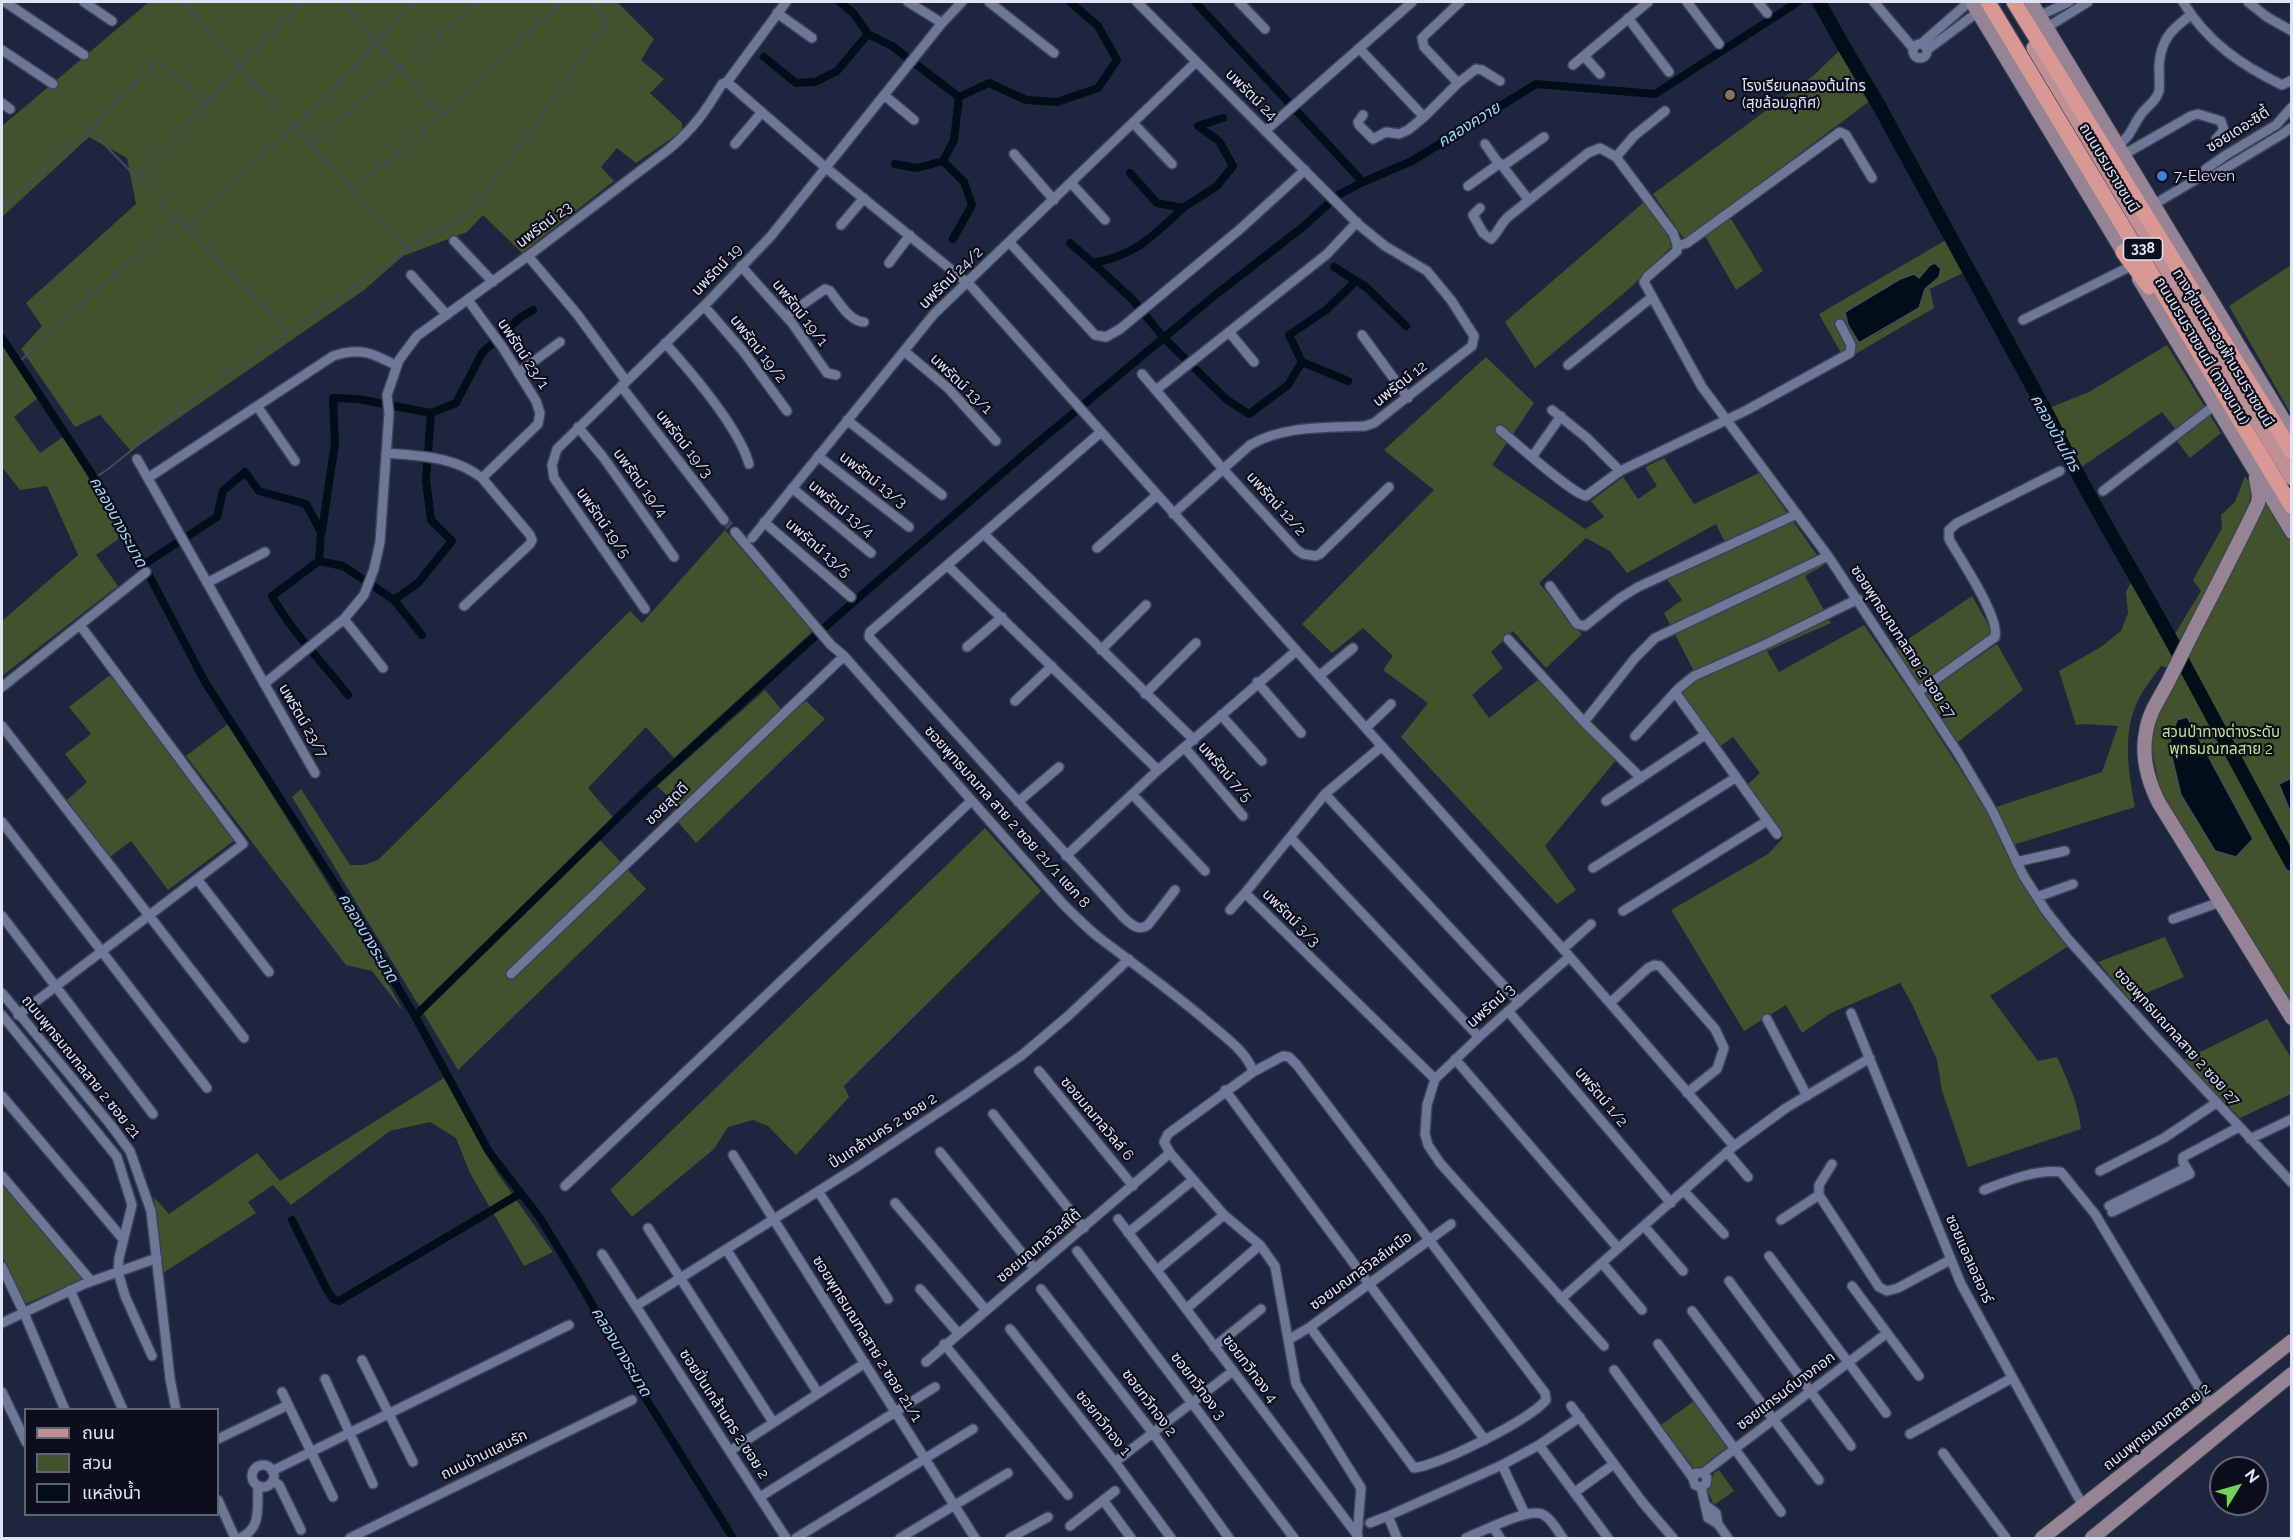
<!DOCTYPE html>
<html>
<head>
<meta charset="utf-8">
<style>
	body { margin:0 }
	#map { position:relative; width:2293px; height:1540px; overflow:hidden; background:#1e253f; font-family:Raleway,"Noto Sans Thai",sans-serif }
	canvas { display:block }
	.frame { position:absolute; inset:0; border:3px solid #dee4f6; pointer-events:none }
	.legend { position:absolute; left:24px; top:1408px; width:195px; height:108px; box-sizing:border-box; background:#0c0f1b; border:2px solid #606473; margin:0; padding:8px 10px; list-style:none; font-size:18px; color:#dee4f6 }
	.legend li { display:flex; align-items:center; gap:12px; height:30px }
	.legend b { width:30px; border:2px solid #606473 }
	.north { position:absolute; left:2209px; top:1456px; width:60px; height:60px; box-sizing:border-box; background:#0c0f1b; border:2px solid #606473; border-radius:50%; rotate:53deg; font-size:16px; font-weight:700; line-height:24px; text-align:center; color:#dee4f6 }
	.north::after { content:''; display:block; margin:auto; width:21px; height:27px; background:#71d25e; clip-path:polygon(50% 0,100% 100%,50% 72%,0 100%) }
</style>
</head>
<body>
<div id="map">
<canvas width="2293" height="1540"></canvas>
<div class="frame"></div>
<ul class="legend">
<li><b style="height:8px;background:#be9095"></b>ถนน</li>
<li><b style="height:16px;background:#41522d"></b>สวน</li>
<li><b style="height:16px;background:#000e19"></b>แหล่งน้ำ</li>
</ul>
<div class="north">N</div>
</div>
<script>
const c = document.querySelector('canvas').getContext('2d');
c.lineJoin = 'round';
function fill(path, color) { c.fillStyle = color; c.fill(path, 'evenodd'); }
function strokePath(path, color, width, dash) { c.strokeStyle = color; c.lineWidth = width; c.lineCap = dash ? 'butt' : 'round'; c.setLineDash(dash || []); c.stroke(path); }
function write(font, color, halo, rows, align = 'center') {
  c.font = font + ' Raleway,"Noto Sans Thai",sans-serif'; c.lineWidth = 4.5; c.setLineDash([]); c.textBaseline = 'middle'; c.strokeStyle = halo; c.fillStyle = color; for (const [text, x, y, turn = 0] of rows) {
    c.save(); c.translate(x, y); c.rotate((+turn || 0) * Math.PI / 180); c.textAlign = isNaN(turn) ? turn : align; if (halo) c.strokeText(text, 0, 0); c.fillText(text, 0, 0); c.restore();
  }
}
fill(new Path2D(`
	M149,2H617L654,39L641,60L664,79L650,93L682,123V131L636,163L617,148L601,167L614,181L522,253L483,215L467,232L403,256L364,290L131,451L100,415L75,427L21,349L42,326L26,303L136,204L127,158L89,137L2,217V126Z
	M1841,49L1871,100L1685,240L1653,194L1814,75Z
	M1644,202L1670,237L1671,247L1630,288L1535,368L1505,322Z
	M1730,217L1763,271L1736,290L1705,236Z
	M1946,240L1965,272L1930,289L1934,308L1845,360L1819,314ZM1930,265L1939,277L1925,289L1919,308L1879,333L1859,342L1845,312L1900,279L1914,274L1919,278Z
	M2291,265V414L2229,306Z
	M2,343L38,398L14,417L40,453L63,437L124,535L96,555L118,586L2,676V621L78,555L47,486L20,490L2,467Z
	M2167,345L2221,433L2190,458L2176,440L2181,436L2162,412L2080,468L2049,408L2089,392Z
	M1486,357L1534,403L1492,465L1585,529L1604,517L1591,501L1623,477L1638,499L1657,486L1645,467L1664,458L1694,504L1759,473L1824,565L1805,576L1831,623L1767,651L1779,672L1864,625L1913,696L1989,814L2039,911L2067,947L1990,996L2038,1061L2057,1057C2068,1081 2078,1102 2081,1129L1968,1167L1942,1091L1937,1060L1912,1004L1900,983L1831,1013L1802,1033L1786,1005L1744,1031L1671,910L1768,854L1783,838L1747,785L1760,773L1733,737L1718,748L1681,693L1698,679L1664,613L1682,600L1667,579L1729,551L1716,524L1627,573L1610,551L1586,538L1539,583L1582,634L1546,668L1513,631L1491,652L1503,668L1472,695L1489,718L1538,680L1616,760L1545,846L1576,890L1557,904L1401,737L1428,703L1383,670L1393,656L1363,628L1332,653L1302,624L1434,490L1384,450Z
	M2245,476L2252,486L2247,516L2182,643L2173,637L2201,591L2193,580L2222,528L2221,515L2235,502Z
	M2265,499L2292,544L2291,1009L2160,790L2149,736L2162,698Z
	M725,530L814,630L674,758L646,727L588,788L613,817L595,835L646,889L458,1070L292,797L301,789L350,865H364L378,860L630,611L642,623Z
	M2132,580L2175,657L2170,668L2161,666C2155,675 2147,684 2142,693C2121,727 2128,770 2135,807L2013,845L1996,807L2102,772L2118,726L2085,724L2076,725L2059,671L2101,647L2121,631L2128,613L2126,592Z
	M1972,596L1991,629V636L1919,687L1895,648Z
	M1997,644L2023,690L1957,743L1924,694Z
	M110,675L235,840L168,890L131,841L110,857L67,800L87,782L65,754L91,734L69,707Z
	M765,690L787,716L806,701L825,719L696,843L678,822L679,807L657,786Z
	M228,724L378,965L403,1011L372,971L346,965L186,756Z
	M985,828L1041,891L844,1086L849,1097L796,1155L768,1126L753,1120L728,1127L714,1149L632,1217L610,1190Z
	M2165,937L2184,977L2130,1000L2098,962Z
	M2267,1019L2291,1058V1094L2240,1118L2184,1060Z
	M444,1078L498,1174L553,1252L524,1266L470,1173L456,1138L430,1122L390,1131L291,1205L273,1185L248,1202L256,1213L163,1273L154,1197L169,1214L257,1153L280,1181Z
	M2,1182L85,1278L25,1304L2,1256Z
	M1694,1401L1727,1447L1726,1449L1711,1459L1702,1470L1694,1469L1661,1425Z
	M1719,1470L1734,1491L1714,1505L1707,1489L1714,1473Z`), '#41522d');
const water = new Path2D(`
	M1935,263L1941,269L1939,277L1925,289L1919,308L1859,343L1848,325L1845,312L1900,279L1914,274L1919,278L1930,265Z
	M2187,717L2253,839L2236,857L2215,851L2181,795L2169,745L2177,720Z
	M2291,778V811L2289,809L2279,784Z`);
fill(water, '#000e19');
strokePath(water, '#434e5b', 1.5);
strokePath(new Path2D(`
	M183,2L293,126L408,249
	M342,2L441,116L353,190
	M441,116L562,2
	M90,130L288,331
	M310,144L479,2
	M136,178L240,66L304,2
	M2,207L90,130L157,60L206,104
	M185,228L327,95L414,2
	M18,363L175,218
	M94,478L107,470L217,381L427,236L464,218L506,165L597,36L606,20L590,2`), '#434e5b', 2);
strokePath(new Path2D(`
	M840,2L854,14L868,34
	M1195,2L1363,182L1412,161L1536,84L1655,94L1798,2
	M764,57L796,83L815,82L837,71L868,34L892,46L959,97
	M943,161L964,182L972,205L953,239
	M895,164L917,168L943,161L954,140L959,97L989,83L1026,100L1057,102L1098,88L1117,60L1098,26L1070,2
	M1130,173L1157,203L1183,208L1217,186L1233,166L1219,141L1198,126L1223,118
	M1070,243L1093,263C1136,255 1152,237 1183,208
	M1093,263L1133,300L1164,338L1227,400L1249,414L1288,385L1302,362L1289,335L1326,310L1356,281
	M1334,267L1366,287L1406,326
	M2,338L97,482L139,556L205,682L346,901L415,1016L489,1152L540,1218L585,1292L628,1370L733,1538
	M1302,362L1348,381
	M322,531L335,443L333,398L358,399L431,413L456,403L482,353L521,317L533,310
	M319,561L343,566L394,600
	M143,565L217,517L223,491L245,472L259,491L306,504L321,532L319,561L272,596C292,633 323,662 348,695
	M422,635L394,600L418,583L452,541L431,520L426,480L431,413
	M415,1016L648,788L834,619L1028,451L1214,296L1304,226L1338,195L1363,182
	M292,1220L327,1290L333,1299L339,1301L521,1193`), '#000e19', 8);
strokePath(new Path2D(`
	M1819,2L1843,45L1878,104L2050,419C2085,492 2127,561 2166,631C2209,709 2249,787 2292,864`), '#000e19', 14);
strokePath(new Path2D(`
	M724,520L735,532`), '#3b425a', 9, [9, 4.5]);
const minor = new Path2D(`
	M5,2L84,55
	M84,2L112,21
	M908,2L942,23
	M989,2L1054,53
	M1137,2L1359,225L1385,246L1427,271L1451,300L1474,336L1472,346L1374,423L1365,426C1327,428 1284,425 1250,445L1173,514
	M1239,2L1265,29
	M1460,2L1422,38L1424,47L1458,83L1476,69L1482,70L1500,81
	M1687,2L1719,44
	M1758,2L1767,13
	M1874,2L1913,48
	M2183,2C2207,42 2241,65 2282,85L2292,80
	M2248,2L2267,17L2292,31
	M777,13L812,38
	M2039,16L2069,2
	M1628,18L1669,72
	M2046,28L2088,2
	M1913 51a7 7 0 1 1 14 0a7 7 0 1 1-14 0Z
	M1921,44L1969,2
	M1359,48L1424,117
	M2,50L53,84
	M1927,50L1978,12
	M1584,56L1600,74
	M1573,65L1648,2
	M727,82L825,167L970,285L1563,949L1734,1146
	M884,95L914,120
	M2,103L10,109
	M1665,111L1634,136L1616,157L1673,233L1677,244V251L1647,277L1644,282L1702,387L1828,556L1958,753L1993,812L2023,875L2046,911L2068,939L2153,1034L2292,1183
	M1363,115L1358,122L1359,125L1373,139L1386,132L1399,134L1408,130L1424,117L1458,83
	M1133,123L1172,164
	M1265,131L1412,2
	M735,144L762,112
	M1485,144L1499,164
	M2117,146C2132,136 2132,126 2142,113C2148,105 2156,102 2159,91C2160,84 2159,75 2159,68C2160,41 2170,30 2191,15
	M1014,154L1054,200
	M2123,155L2191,116L2198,114L2221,121L2224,130L2216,139
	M1503,166L1544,137
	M2200,177H2211L2284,133L2292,127
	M1071,183L1105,220
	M1468,186L1500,163L1528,199
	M2153,205L2200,177L2206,169L2226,155L2276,125L2292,107
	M1480,208L1473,215L1483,233L1491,239C1498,233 1500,224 1508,217L1588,153L1600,148L1616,157
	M841,225L864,198
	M454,241L493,282
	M1010,243L1095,335L1106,337L1120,329L1239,230L1305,170
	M1677,246L1687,243L1840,132L1846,135L1872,178
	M528,256L577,314L626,381
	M889,263L910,235
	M741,266L792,323L827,373L836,375
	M411,275L447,315
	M468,300L503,348L536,401L540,413L538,424L482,478
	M704,306L743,351L787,411
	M786,316L825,289L830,291C838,301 850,322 864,322
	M2023,320L2131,266
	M1229,332L1254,362
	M1362,335L1408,398
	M665,343C691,372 739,428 749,464
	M904,351L948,388L996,441
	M1568,365L1652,297
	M518,373L560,342
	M1142,374L1223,469L1297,550L1303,554L1316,556L1320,554L1389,487
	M621,386L724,520
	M1156,390L1327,254L1357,222
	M257,406L295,461
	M1552,410L1587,438L1620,471
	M847,420L942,495
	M578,427L603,457L674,557
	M1500,430C1516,443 1571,493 1586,496L1620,471L1747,410L1850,353L1851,345L1840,324
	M1101,432L870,632L869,637L1123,917C1131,924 1138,932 1148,925L1175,890
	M386,453C420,456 454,456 482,478L530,535L532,540L530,544L464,606
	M818,456L909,527
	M1532,457L1561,416
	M137,459L315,773
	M148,478L333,356C361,347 372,353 397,366
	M792,488L871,553
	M2103,491L2215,405
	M764,522L851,597
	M735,532L831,645L844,656L1063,904C1074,915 1085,926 1097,936C1135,965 1174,993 1210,1024C1225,1037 1248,1053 1253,1072L1168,1134L1164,1142L1170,1153L1224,1215L1260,1245L1275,1266L1296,1384L1361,1488L1357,1538
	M984,534L1194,740
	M752,538L934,314L1196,62
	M1097,548L1156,496
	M948,566L1158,770
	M207,583L265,552
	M1550,586L1577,624L1585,626L1620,598L1638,587L1797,514
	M645,609L554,478L552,465L557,449L704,306L771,236L942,23L962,2
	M344,619L383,668
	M1508,639L1584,722L1641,778
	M967,647L1002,617
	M1101,650L1146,605
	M1319,676L1353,648
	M1257,682L1301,733
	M264,684L344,619L364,595L374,569L380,542L389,413L387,395L399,360L417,336L532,253L669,149C694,128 705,112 722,84L727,82L786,2
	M2,687L146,572
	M1675,692L1777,834
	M1918,692L1995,637C2000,617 1960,559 1949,539V530L1957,523L2060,471
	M1145,694L1196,643
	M1015,701L1052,666
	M1221,715L1262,761
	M1584,722L1635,658L1655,638L1828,556
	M2,726L244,1038
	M1366,728L1391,704
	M1635,736L1679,688L1694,676L1764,645L1858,599
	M1382,746L1325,794L1245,893L1435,1079
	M1185,748L1243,816
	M1132,794L1205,871
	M1325,794L1519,1002
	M1606,801L1705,735
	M1018,802L1059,767
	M2,822L207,1088
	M1291,838L1479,1037
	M1066,856L1158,770L1296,651
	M2016,862L2065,851
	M1593,868L1735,778
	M197,879L269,972
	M2037,897L2073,884
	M1230,910L1245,893
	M1623,911L1767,821
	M2,916L153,1114
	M2173,919L2220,902
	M1563,949L1591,924
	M1569,957L1479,1037L1435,1079L1427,1105L1425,1134L1428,1145L1440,1163L1604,1346
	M511,974L844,656
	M2,993L110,1124L130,1151L151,1211L170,1378L176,1410
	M1610,1003L1648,968L1654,965L1660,966L1715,1029L1724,1048L1717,1069L1687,1093
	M1508,1011L1671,1203
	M1851,1013L1961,1284L2083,1506
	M2,1015L117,1157L132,1205L119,1258L118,1272L125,1296L152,1356
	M18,1015L243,844L80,625
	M1767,1019L1807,1096
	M1455,1059L1618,1248
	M1039,1071L1133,1186
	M1253,1072L1283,1056L1289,1057L1297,1065L1545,1393L1546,1400C1528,1421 1441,1464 1414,1468L1310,1327
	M1225,1090L1485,1440
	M2,1096L123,1239
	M993,1114L1084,1228
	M2250,1139L2292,1119
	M940,1152L1035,1269
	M1727,1152L1748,1177
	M733,1155L975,1538
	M1832,1164L1819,1185V1195L1879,1287L1887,1291L1898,1288L1950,1260
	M2100,1171L2164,1138L2216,1103
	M2,1176L91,1281
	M565,1186L971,801
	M1984,1190C2007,1181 2036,1169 2061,1172L2095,1214L2210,1406
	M818,1191L888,1299
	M1684,1191L1724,1234
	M895,1203L986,1310
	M2109,1206L2186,1168
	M2112,1212L2190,1174L2183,1162V1157L2239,1127
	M1118,1219L1358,1536
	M1781,1220L1819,1195
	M1644,1226L1683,1271
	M648,1228L773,1422
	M1128,1233L1193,1180
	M726,1249L818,1393
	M1077,1251L1294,1538
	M602,1254L786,1538
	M1769,1256L1886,1413
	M1602,1263L1642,1310
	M2,1267L24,1313L65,1410
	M1157,1270L1224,1215
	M1729,1281L1851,1446
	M1852,1286L1919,1376
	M920,1289L958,1333
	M1041,1289L1153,1433L1229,1538
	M70,1290L123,1410
	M1561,1299L1734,1146L1786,1108L1870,1058
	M636,1306L855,1168L963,1096L1022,1055L1068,1016L1129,959
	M1186,1309L1260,1245
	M1692,1311L1819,1480
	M2,1323L84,1284L157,1258
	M1010,1329L1115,1462L1171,1538
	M1288,1340L1310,1327L1451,1224
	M944,1344L1068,1495
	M1658,1344L1781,1512
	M1214,1347L1261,1309
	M362,1360L413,1462
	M926,1362L1170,1153
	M1614,1370L1693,1478
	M325,1379L373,1484
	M2,1392L26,1442
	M282,1392L333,1497
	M1571,1406L1643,1503L1673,1538
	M1580,1417L1539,1445L1608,1538
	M1910,1434L2012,1378
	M218,1439L288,1405
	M730,1451L865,1363
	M1943,1453L2006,1538
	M1115,1462L1233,1371
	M1502,1465L1525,1514
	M252 1476a11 11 0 1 1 22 0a11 11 0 1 1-22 0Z
	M272,1471L569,1325
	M1703,1473L1707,1478L1706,1484L1701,1487L1695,1485L1693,1478L1696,1473H1703L1887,1333
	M273,1481L279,1485L301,1530
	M1701,1487L1708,1518L1718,1524L1728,1538
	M1575,1492L1614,1464
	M760,1497L935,1387
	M218,1500L235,1538
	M1103,1500L1131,1538
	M1707,1506L1716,1513L1718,1524
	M1370,1523L1388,1516
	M1070,1526L1115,1491
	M1493,1527L1500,1538
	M240,1538C262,1528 257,1508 258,1487
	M350,1538L632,1400
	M796,1538L973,1429
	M900,1538L1008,1473
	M1010,1538L1048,1517
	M1397,1538L1388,1516L1502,1465L1539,1445
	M1466,1538C1481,1532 1527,1508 1542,1514C1551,1518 1557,1530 1563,1538`);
const secondary = new Path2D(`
	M1972,2L2128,260
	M2031,2L2292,434
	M2139,279L2292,532
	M2256,478L2259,495L2258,503C2231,560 2200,616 2172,674C2163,694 2149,710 2146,732C2141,757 2148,781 2159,803L2292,1018
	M2042,1538L2292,1341
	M2092,1538L2292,1374`);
const primary = new Path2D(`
	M2034,48L2292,478`);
const trunk = new Path2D(`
	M1988,2L2292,507
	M2014,2L2292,452
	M2123,252L2149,287`);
strokePath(minor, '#3b4157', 12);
strokePath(secondary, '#3b4157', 16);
strokePath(primary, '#3b4157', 18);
strokePath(trunk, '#3b4157', 18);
strokePath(minor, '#6d7796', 9);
strokePath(secondary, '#968495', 14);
strokePath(primary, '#be9095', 15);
strokePath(trunk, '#d99894', 15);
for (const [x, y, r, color] of [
	[1730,95,6,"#8d6e63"],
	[2162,176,6,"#3f7fe0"]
]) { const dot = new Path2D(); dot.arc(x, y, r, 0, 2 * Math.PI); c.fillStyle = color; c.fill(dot); strokePath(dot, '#0c0f1b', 2); }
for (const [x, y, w] of [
	[2143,249,39]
]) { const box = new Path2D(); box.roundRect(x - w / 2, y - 11, w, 22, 4.5); c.fillStyle = '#0c0f1b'; c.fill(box); strokePath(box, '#dee4f6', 1.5); }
write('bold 14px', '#dee4f6', null, [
	["338",2143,249]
]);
write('15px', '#dee4f6', '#0c0f1b', [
	["โรงเรียนคลองต้นไทร",1742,86],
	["(สุขล้อมอุทิศ)",1742,103],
	["7-Eleven",2174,176]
], 'left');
write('15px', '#dee4f6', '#0c0f1b', [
	["นพรัตน์ 24",1251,95,45],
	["ซอยเดอะซิตี้",2238,130,-32],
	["ถนนบรมราชชนนี",2109,168,59],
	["นพรัตน์ 23",544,225,-37],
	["นพรัตน์ 19",717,270,-46],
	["นพรัตน์ 24/2",951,278,-44],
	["นพรัตน์ 19/1",800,313,52],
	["ทางคู่ขนานลอยฟ้าบรมราชชนนี",2223,348,59],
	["นพรัตน์ 19/2",758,349,52],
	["ถนนบรมราชชนนี (ทางขนาน)",2202,351,59],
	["นพรัตน์ 23/1",523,354,57],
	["นพรัตน์ 13/1",961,384,44],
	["นพรัตน์ 12",1400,384,-38],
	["นพรัตน์ 19/3",684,444,52],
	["นพรัตน์ 13/3",873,480,38],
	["นพรัตน์ 19/4",640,483,54],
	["นพรัตน์ 12/2",1276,504,48],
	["นพรัตน์ 13/4",841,509,40],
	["นพรัตน์ 19/5",603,523,55],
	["นพรัตน์ 13/5",818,548,41],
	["ซอยพุทธมณฑลสาย 2 ซอย 27",1903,642,57],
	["นพรัตน์ 23/7",303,721,60],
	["นพรัตน์ 7/5",1225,772,49],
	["ซอยสุดดี",667,804,-44],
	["ซอยพุทธมณฑล สาย 2 ซอย 21/1 แยก 8",1007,817,48],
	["นพรัตน์ 3/3",1291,918,45],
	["นพรัตน์ 3",1491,1006,-41],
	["ซอยพุทธมณฑลสาย 2 ซอย 27",2177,1037,48],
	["ถนนพุทธมณฑลสาย 2 ซอย 21",81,1067,51],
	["นพรัตน์ 1/2",1601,1097,50],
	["ซอยมณฑลวิลล์ 6",1097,1119,50],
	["ปิ่นเกล้านคร 2 ซอย 2",883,1131,-33],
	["ซอยมณฑลวิลล์ใต้",1039,1246,-40],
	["ซอยแอลเอสอาร์",1969,1259,66],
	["ซอยมณฑลวิลล์เหนือ",1361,1271,-36],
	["ซอยพุทธมณฑลสาย 2 ซอย 21/1",867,1339,58],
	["ซอยทวีทอง 4",1250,1369,53],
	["ซอยทวีทอง 3",1198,1386,53],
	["ซอยแกรนด์บางกอก",1786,1391,-37],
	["ซอยทวีทอง 2",1149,1403,53],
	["ซอยปิ่นเกล้านคร 2 ซอย 2",724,1414,57],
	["ซอยทวีทอง 1",1103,1423,52],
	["ถนนพุทธมณฑลสาย 2",2157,1427,-38],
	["ถนนบ้านแสนรัก",484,1455,-26]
]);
write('15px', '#bde48f', '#0c0f1b', [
	["สวนป่าทางต่างระดับ",2221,732],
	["พุทธมณฑลสาย 2",2221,749]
]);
write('italic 16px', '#a0d6f6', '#0c0f1b', [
	["คลองควาย",1469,125,-32],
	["คลองบ้านไทร",2055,433,61],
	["คลองบางระมาด",118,522,61],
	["คลองบางระมาด",368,938,59],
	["คลองบางระมาด",621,1352,59]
]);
</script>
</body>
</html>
